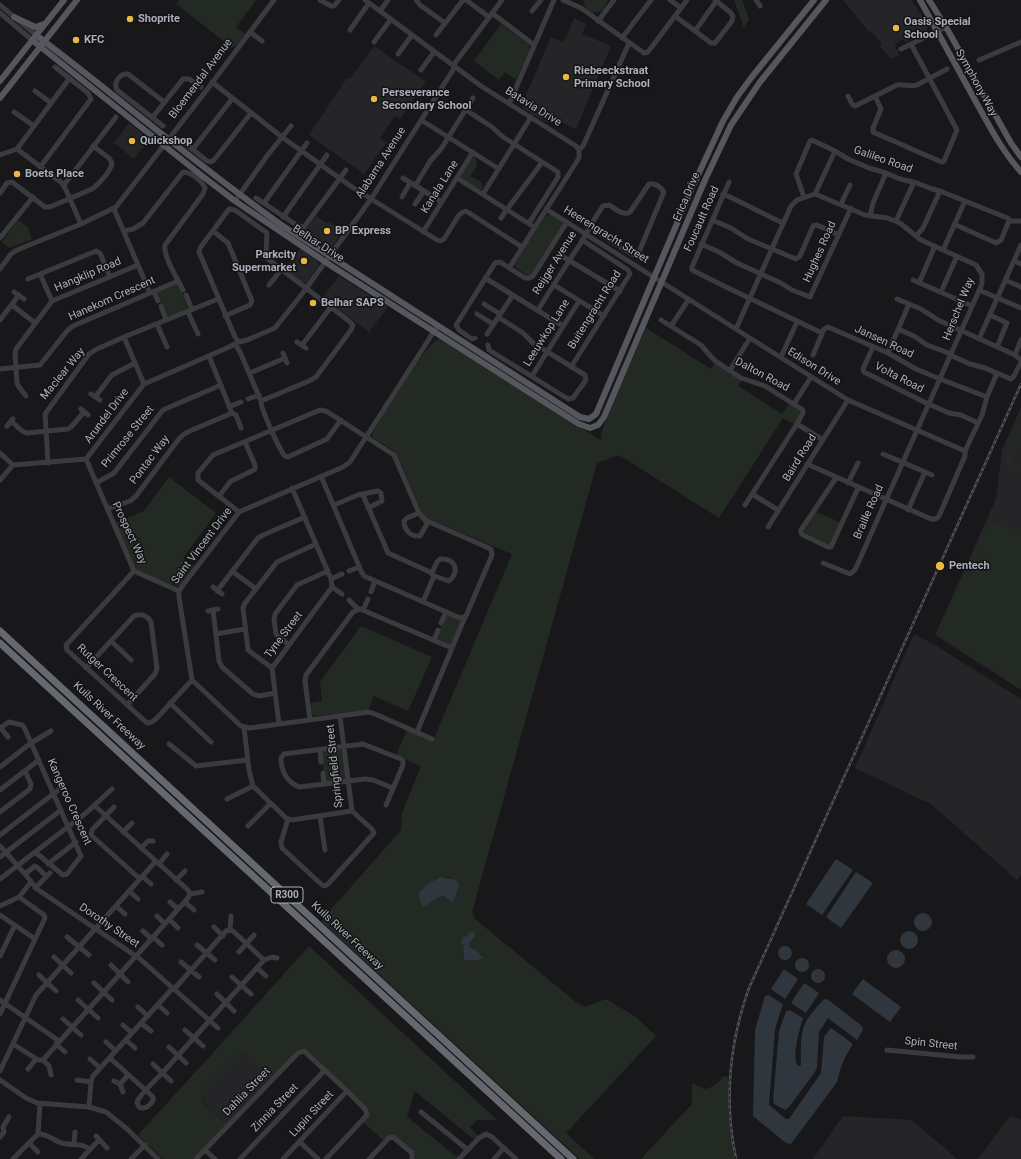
<!DOCTYPE html>
<html>
<head>
<meta charset="utf-8">
<style>
	body { margin:0 }
	canvas { display:block; background:#18181a }
</style>
</head>
<body>
<canvas width="1021" height="1159"></canvas>
<script>
const c = document.querySelector('canvas').getContext('2d');
c.lineJoin = 'round';
function fill(path, color) { c.fillStyle = color; c.fill(path, 'evenodd'); }
function strokePath(path, color, width, dash) { c.strokeStyle = color; c.lineWidth = width; c.lineCap = dash ? 'butt' : 'round'; c.setLineDash(dash || []); c.stroke(path); }
function write(font, color, halo, rows, align = 'center') {
  c.font = font + ' Roboto,sans-serif'; c.lineWidth = 3; c.setLineDash([]); c.textBaseline = 'middle'; c.strokeStyle = halo; c.fillStyle = color; for (const [text, x, y, turn = 0] of rows) {
    c.save(); c.translate(x, y); c.rotate((+turn || 0) * Math.PI / 180); c.textAlign = isNaN(turn) ? turn : align; if (halo) c.strokeText(text, 0, 0); c.fillText(text, 0, 0); c.restore();
  }
}
fill(new Path2D(`
	M843,0H911L928,25L926,32L906,42L903,39L896,43L895,46L899,55L891,59L880,46L882,44L871,31L869,32Z
	M574,18L586,24L582,34L611,46L576,129L550,117L547,123L521,107L551,37L562,42L567,36Z
	M374,46L426,82L400,119L395,116L380,138L386,143L364,174L309,135L347,78L350,79Z
	M129,123L149,139L134,159L114,143Z
	M316,216L328,224L329,222L343,231L331,248L327,249L303,233Z
	M300,249L316,260L319,264L307,282L305,283H302L284,269Z
	M339,276L388,307L369,332L323,297Z
	M1021,407V690L935,635L996,499L1002,450Z
	M914,634L933,644L1021,699V875L1017,880L931,804L855,768Z
	M243,1052L270,1078L229,1121H223L201,1100V1094Z
	M843,1116L912,1120L957,1159H813Z
	M1010,1116L1021,1120V1159H978Z`), '#252427');
fill(new Path2D(`
	M179,0H256L236,27L245,34C239,42 233,55 225,42L176,4Z
	M583,0H608L604,9C595,16 585,12 583,0Z
	M734,0H742L749,19L744,28Z
	M501,24L529,45L530,49L515,82V79L505,72L499,80L474,61Z
	M473,157H475L477,166L470,176L481,182L483,189L481,190L461,178V175Z
	M548,215H551L562,221L563,226L532,274L527,275L515,267L514,264L545,217Z
	M18,220L28,228L32,239L10,248L2,242Z
	M177,284H179L188,309L167,317L157,292Z
	M646,328L711,369L715,362L742,380L738,386L782,414L790,403L802,412L795,425L783,418L719,518L619,455L597,463L472,912L475,919L577,1003L585,1007L606,999L636,1017L656,1036L566,1133L594,1159H580L321,921L401,830L402,813L421,766L396,755L407,730L433,741L512,554L424,517L397,455L391,449L373,438L372,435L373,432C383,416 425,342 440,339L600,440L602,438L601,433L606,420ZM441,877L445,878L448,877L453,880L458,889L449,899C439,894 436,897 429,904L420,902L421,890L436,878ZM473,932L476,936L473,938L468,945C470,950 477,952 481,956L477,961L467,960L463,956V947L465,944H463L465,936L468,937V933Z
	M1019,424L1021,425V429L1018,436L1021,438L1019,441L1021,442V447L1018,446L1011,463L1021,466V468L1016,466L1015,468L1008,465L1006,461L1007,457L1009,458L1015,446L1013,444L1014,436H1016L1021,426Z
	M169,477L216,513L183,558L194,566L179,585L176,586L139,572L135,569L116,523L144,511Z
	M816,512L840,522L830,544L829,545L803,532Z
	M989,520L1021,534V689L936,634Z
	M449,615L459,619L461,623L452,644L449,645L436,638L446,616Z
	M361,626L432,657L408,711L374,696L368,711L314,716L311,714L310,703L322,701L320,682Z
	M339,749L342,750L346,778L325,783L321,751Z
	M309,946L497,1120H477L470,1128L479,1137L476,1141L416,1092L414,1093L407,1117L458,1158L457,1159H413L414,1157L397,1137L384,1141L363,1122L368,1112L303,1050L194,1159H163L138,1135L212,1054ZM243,1052L270,1078L229,1121H223L201,1101V1094Z
	M723,1076L728,1077V1113L734,1159H641L692,1104V1083L705,1089C714,1087 718,1084 723,1076Z`), '#232a24');
fill(new Path2D(`
	M836,859L853,870L822,915L806,904Z
	M856,872L873,883L841,928L826,917Z
	M441,877L456,880L459,885L454,900L452,902L443,896C433,898 431,904 423,906L420,902L419,893C422,888 435,878 441,877Z
	M914 922a9 9 0 1 1 18 0a9 9 0 1 1-18 0Z
	M900 940a9 9 0 1 1 18 0a9 9 0 1 1-18 0Z
	M470,932H473L476,936L469,943V947L477,951L483,958C476,962 471,961 464,959L463,947L465,944H461L462,938L464,936L467,937L468,933Z
	M778 953a7 7 0 1 1 14 0a7 7 0 1 1-14 0Z
	M887 959a9 9 0 1 1 18 0a9 9 0 1 1-18 0Z
	M795 965a7 7 0 1 1 14 0a7 7 0 1 1-14 0Z
	M811 976a7 7 0 1 1 14 0a7 7 0 1 1-14 0Z
	M784,969L798,979L785,999L771,989Z
	M863,979L901,1007L890,1022L852,994Z
	M804,983L819,993L806,1013L791,1003Z
	M768,995L783,1004L775,1029L769,1105L786,1119H789L821,1073L824,1037L829,1030L831,1028L834,1030L853,1044C845,1056 840,1068 837,1082L791,1144L786,1143L753,1116L755,1030L765,996Z
	M827,999L862,1026L863,1030L857,1040L828,1018L819,1032L817,1067L815,1072L789,1107L785,1110L774,1104L773,1100L779,1031L786,1011L790,1010L803,1018C800,1029 791,1057 798,1066L801,1065C801,1053 800,1040 803,1029C806,1018 816,1008 823,1000Z`), '#2f363e');
strokePath(new Path2D(`
	M320,0L331,6H334L339,0
	M365,0L481,86L576,146L579,150V158L509,268
	M416,0L420,5L445,23
	M466,0L489,17
	M563,0L581,8L644,53L648,52L687,0
	M670,0L681,8
	M756,0L760,6
	M0,5L36,35
	M380,11L388,0
	M532,11L541,0
	M0,13L32,40
	M492,13L534,45
	M675,16L711,43H715L732,21L733,16L730,12L715,0
	M598,21L614,0
	M350,30L369,3
	M695,31L717,0
	M250,32L262,41
	M436,35L463,0
	M622,38L651,0
	M374,42L391,19
	M901,49L946,27
	M398,54L412,35
	M979,60L1021,42
	M421,70L434,52
	M212,82L282,137L352,187L437,240L440,241L444,239L459,215L463,212L466,211L522,247
	M35,91L51,103
	M848,96L852,104L855,106L897,85C904,84 910,87 917,85L947,69
	M875,96L881,109L873,128V132L939,161L942,162L944,161L957,130L911,44
	M509,104L554,0
	M466,110L492,127L503,137L558,172V177L529,223
	M14,112L34,126
	M152,118L183,79H189L201,87
	M421,120L499,169
	M163,126L117,90C113,82 120,73 128,74L164,102
	M182,141L207,161L210,162L214,160L251,113
	M17,149L69,79
	M193,149L232,99
	M579,150L583,146L629,43
	M0,155L17,149L62,183L66,190L81,224
	M41,166L91,99L88,93L55,67
	M403,178L442,202
	M457,178L531,225
	M729,182L692,267V270L724,286L822,333
	M64,185L116,117
	M415,186L431,160L441,149L473,98
	M0,193L7,183L12,182L45,207H50L92,189C99,184 111,171 112,163L109,158L93,146
	M483,194L531,117
	M723,194C744,203 763,214 783,223
	M815,194L835,151
	M402,197L410,183
	M804,197L796,174L810,141L812,140L835,151L848,159L869,168L886,173L900,179L917,183L932,189L940,191L1005,217L1008,218L1009,221L1001,240L996,243L954,224
	M256,198L298,226L304,227L346,170
	M235,201L267,156L291,126
	M264,203L307,143
	M415,204L424,191
	M841,204L850,185
	M114,209L150,293
	M546,209L848,400L965,451
	M870,216L873,203L886,173
	M283,217L327,155
	M501,218C514,199 529,181 542,162
	M712,220L731,228L748,239L796,259L800,256L813,226L817,225L839,235
	M896,221L914,182
	M1009,221H1021
	M124,231L133,229L143,223L183,172C191,172 202,181 205,188L203,194L165,245C163,257 178,279 183,290
	M213,231L228,243L252,301L250,305L225,316
	M423,232L473,152
	M916,236L923,228L940,191
	M0,238L33,197
	M701,244L719,252L737,263L781,283L792,290L810,297L851,208
	M943,250L965,201
	M560,255L620,291
	M1014,261L1021,264
	M0,269L11,254L17,250L81,224L116,207L206,91L274,0
	M40,274L52,301
	M485,278L563,326
	M28,279L96,251L100,253L110,277
	M913,280L972,306
	M1005,280L1021,287
	M919,283L935,246
	M269,285L281,270
	M554,285L604,316
	M979,290L1021,308
	M14,292L24,299
	M154,292L158,301
	M941,292L957,256
	M186,295L192,310
	M897,299L921,309L938,320L1015,355L1021,360
	M484,304L500,314
	M12,305L35,323
	M161,306L166,320
	M538,310C552,287 567,264 582,241C589,229 595,217 603,206L609,205C616,209 623,216 630,212L649,184C655,183 661,187 664,192L639,252L637,255H633L590,227
	M188,312L198,334
	M477,314L493,324
	M990,315L1007,323L997,347
	M0,320L19,295
	M661,320L701,345L714,360L741,378L765,386L803,410V413L797,424L745,505
	M157,324L167,347
	M671,326L689,299
	M736,329L791,206L797,200L815,194L865,215L887,218L900,223L921,240L976,265L982,274V284L855,570L850,574L823,563
	M898,329L914,336L927,345L951,354
	M487,334L513,295
	M124,337L144,384
	M475,338L472,339L459,330L456,325L495,263L500,262L525,278H529L533,276L567,222
	M979,339L1021,245
	M238,341L235,337L199,252L200,248L229,209L235,210L267,233L266,254L268,259L349,321L353,325L351,330L316,377L309,381L261,401
	M239,342L247,340L275,328L302,294L371,199L453,70L455,63L502,0
	M297,342L306,348
	M302,345L331,307
	M488,345L489,350L568,399L573,398L586,380L585,375L533,343L523,333L498,317
	M237,347L240,352L261,401C260,407 280,451 285,456L288,457L327,439L341,420
	M873,347L863,369L864,372L924,402L949,413L961,415L978,423
	M283,353L287,363
	M888,353L909,304
	M813,355L824,329L828,327L888,353L916,369L940,379L987,397
	M950,355L970,364L985,368L1011,379L1014,376L1021,362
	M1015,355L1021,340
	M209,356L232,413L236,415L241,428
	M781,357L797,322
	M571,367L630,274L628,270L582,240
	M0,369L40,365L67,331L73,326L178,281
	M730,370L750,338
	M250,373L285,358
	M532,376L579,301
	M91,394L100,400
	M26,396L19,387L17,383L15,353L16,349L52,301L138,265
	M95,397L112,375L135,363
	M248,399L259,395
	M794,404L811,377
	M229,407L241,402
	M81,409L88,415
	M11,421L22,431L27,433L68,429L72,426L84,412
	M797,424L823,440
	M7,426L13,419
	M0,453L13,465L86,459L144,384L227,348L235,344
	M883,454L925,472L908,510
	M86,459L134,571L179,591
	M48,463L45,414L89,354L97,349L124,337L218,299
	M807,464L931,519H936L939,516L965,456V451L982,415L987,397L997,373
	M925,472L932,475
	M836,478L801,530V533L803,535L828,547H831L858,488
	M0,480L13,465
	M96,483L114,473L163,410L221,385
	M848,483L858,463
	M752,494L778,510
	M363,495L388,553L430,572L434,576L423,602
	M219,496L231,481L252,471L255,469V465L245,442
	M334,505L358,495L378,491L381,493L382,501L368,508
	M107,509L130,501L136,496L178,440L184,434L190,431L232,413
	M239,512L198,480V473L213,455L320,410L326,411L394,455L419,513L425,520L491,549L492,555L466,616L460,618L364,576L361,571L321,476
	M419,513L407,518L404,521C404,530 411,537 420,536L428,522
	M768,527L848,400
	M134,571L68,643L66,645L67,650L147,723H149L155,720L192,680
	M232,571L256,589
	M349,571L359,567
	M432,573L437,562L440,559C456,558 460,571 449,581L434,576
	M331,579L342,574
	M213,587L222,594
	M332,587L342,594
	M217,591L258,538L263,535L305,517
	M371,592L375,581
	M349,600L358,609
	M213,610L219,661L222,667L253,694L259,696L275,693
	M363,610L368,599
	M208,611L218,609
	M441,623L446,612
	M216,634L245,629
	M434,640L438,630
	M111,641L131,660
	M289,645L276,634L274,620L275,614L297,585L328,571
	M452,648L465,617
	M86,668L134,616C141,613 148,616 151,622L157,669L155,674L127,705
	M272,668L248,650L243,608L245,603L277,562L316,544
	M170,703L211,742
	M340,716L352,811
	M310,720L305,681L306,675L353,612L360,609L452,648L417,732
	M279,724L272,668L332,587L331,579L292,488
	M0,728L9,722L22,725L24,727L81,856L67,874L63,875L35,852
	M1,728L8,737
	M244,728L249,770L253,786L286,818L292,820L352,811
	M432,739L375,714L369,712L250,728L241,726L192,680L179,597V591L183,585L239,512L343,467L350,462L438,325
	M169,744L196,766L247,760
	M320,750L321,762
	M0,767L31,743L51,731
	M323,773L324,784
	M0,790L39,760
	M227,799L253,786
	M386,805L403,765V761L401,759L363,744L284,754L281,758C281,771 287,783 300,787L365,779L373,780L393,788
	M95,806L188,890L190,894
	M114,807L92,830L91,835L140,879
	M0,812L30,789L31,784L25,771
	M320,816L325,850
	M288,819L281,842L282,848L322,885L325,886L328,884L374,833L372,829L352,811
	M248,826L270,804
	M123,832L132,823
	M0,835L61,788
	M0,846L25,874L37,889L140,959L218,1028
	M141,848L148,841H153
	M0,857L61,810
	M48,864L76,842
	M159,864L167,854
	M25,874L35,866L38,868L46,876
	M142,876L151,884
	M0,879L86,813L112,789
	M176,880L185,871
	M35,888L50,873
	M129,891L138,899
	M19,897L31,882
	M170,902L178,909
	M185,902L194,910
	M0,906L19,897L44,915L45,918L0,1014
	M116,906L125,914
	M0,915L35,939
	M157,916L165,924
	M169,919L178,928
	M214,927L223,936
	M230,930L233,931L264,960
	M143,931L151,938
	M67,937L89,955
	M153,937L162,945
	M197,945L215,960
	M239,952L254,935
	M0,956L15,925
	M54,957L71,973
	M181,962L199,977
	M111,965L128,982
	M257,968L266,976
	M39,975L56,991
	M232,977L251,994
	M94,983L112,1000
	M217,994L234,1011
	M0,1000L59,1041
	M78,1000L98,1018
	M158,1005L167,1013
	M138,1007L148,1016
	M63,1019L81,1035
	M141,1023L151,1031
	M123,1025L132,1033
	M185,1030L203,1046
	M126,1040L135,1048
	M106,1042L116,1051
	M13,1044L38,1060H43L49,1066L51,1075
	M56,1044L65,1052
	M169,1047L186,1063
	M887,1050L961,1057H973
	M110,1058L153,1097V1101C149,1106 145,1110 139,1107L137,1102C139,1095 159,1077 165,1070C198,1033 231,997 264,960L272,957L277,958
	M90,1059L100,1068
	M43,1060L188,898L190,894L202,892
	M153,1064L171,1081
	M28,1069L36,1059
	M0,1071L36,995L156,861
	M0,1080L26,1098L37,1103L89,1107L106,1112L127,1129L158,1159
	M77,1080L91,1082
	M114,1081L120,1084
	M123,1092L120,1084L128,1075
	M89,1107L91,1082L93,1076L171,990L176,987L226,931L230,930L231,916
	M421,1112L468,1150
	M38,1134C47,1133 54,1141 62,1143C72,1146 82,1142 90,1150
	M96,1136L107,1148
	M0,1137L4,1132L3,1127L9,1117
	M300,1142L318,1159
	M29,1143L38,1152
	M74,1144L75,1132
	M205,1150L215,1159
	M13,1159L38,1134L40,1104
	M81,1159L99,1140
	M131,1159L145,1145
	M196,1159L298,1053L304,1051L347,1091L283,1159
	M240,1159L325,1070
	M326,1159L367,1115L365,1109L347,1091
	M369,1159L389,1138L393,1137L412,1153V1159
	M459,1159L479,1138L486,1134L492,1137L516,1159
	M494,1159L504,1148`), '#3a3a3f', 5);
strokePath(new Path2D(`
	M920,0C939,34 957,68 976,102C990,127 1002,151 1021,172
	M929,0L946,27L1011,143L1021,157
	M14,17L35,27L44,24
	M36,35C119,98 198,166 283,226L580,417L589,419L596,414L692,188L723,121L737,97L751,78L814,0
	M32,40L201,175L235,201L333,267L527,391L579,424L590,428L598,425L604,417L705,180L731,125L760,82L826,0
	M0,81L64,0
	M0,98L77,0`), '#56575e', 6);
strokePath(new Path2D(`
	M0,631L573,1159
	M0,643L561,1159`), '#666870', 7);
const rail = new Path2D(`
	M736,1159C724,1101 729,1044 749,988L1021,384`);
strokePath(rail, '#515258', 2.5);
strokePath(rail, '#131315', 1, [3]);
for (const [x, y, r, color] of [
	[130,19,4,"#e7b843"],
	[896,28,4,"#e7b843"],
	[76,40,4,"#e7b843"],
	[566,77,4,"#e7b843"],
	[374,99,4,"#e7b843"],
	[132,141,4,"#e7b843"],
	[17,174,4,"#e7b843"],
	[327,231,4,"#e7b843"],
	[304,261,4,"#e7b843"],
	[313,303,4,"#e7b843"],
	[940,566,5,"#e7b843"]
]) { const dot = new Path2D(); dot.arc(x, y, r, 0, 2 * Math.PI); c.fillStyle = color; c.fill(dot); strokePath(dot, '#131315', 1.5); }
for (const [x, y, w] of [
	[287,895,32]
]) { const box = new Path2D(); box.roundRect(x - w / 2, y - 8, w, 16, 3); c.fillStyle = '#131315'; c.fill(box); strokePath(box, '#abafb9', 1); }
write('bold 10px', '#abafb9', null, [
	["R300",287,895]
]);
write('bold 11px', '#abafb9', '#131315', [
	["Shoprite",138,19],
	["Oasis Special",904,22],
	["School",904,35],
	["KFC",84,40],
	["Riebeeckstraat",574,71],
	["Primary School",574,84],
	["Perseverance",382,93],
	["Secondary School",382,106],
	["Quickshop",140,141],
	["Boets Place",25,174],
	["BP Express",335,231],
	["Parkcity",296,255,"right"],
	["Supermarket",296,268,"right"],
	["Belhar SAPS",321,303],
	["Pentech",949,566]
], 'left');
write('11px', '#abafb9', '#131315', [
	["Bloemendal Avenue",201,79,-53],
	["Symphony Way",976,83,61],
	["Batavia Drive",533,107,32],
	["Galileo Road",883,160,19],
	["Alabama Avenue",381,163,-57],
	["Kanala Lane",440,187,-58],
	["Erica Drive",687,197,-67],
	["Foucault Road",702,219,-66],
	["Heerengracht Street",606,235,32],
	["Belhar Drive",318,244,33],
	["Hughes Road",820,252,-66],
	["Reijger Avenue",555,263,-58],
	["Hangklip Road",88,275,-23],
	["Hanekom Crescent",112,299,-24],
	["Herschel Way",959,309,-68],
	["Buitengracht Road",595,310,-58],
	["Leeuwkop Lane",547,333,-58],
	["Jansen Road",884,342,25],
	["Edison Drive",814,367,32],
	["Maclear Way",63,374,-51],
	["Dalton Road",762,375,28],
	["Volta Road",899,378,27],
	["Arundel Drive",107,416,-53],
	["Primrose Street",128,437,-51],
	["Baird Road",800,458,-58],
	["Pontac Way",150,460,-53],
	["Braille Road",869,512,-66],
	["Prospect Way",129,533,65],
	["Saint Vincent Drive",202,546,-53],
	["Tyne Street",284,635,-53],
	["Rutger Crescent",107,673,43],
	["Kuils River Freeway",109,716,43],
	["Springfield Street",335,766,-96],
	["Kangeroo Crescent",69,802,66],
	["Dorothy Street",109,926,34],
	["Kuils River Freeway",347,936,43],
	["Spin Street",931,1044,6],
	["Dahlia Street",247,1092,-46],
	["Zinnia Street",275,1108,-46],
	["Lupin Street",312,1114,-47]
]);
</script>
</body>
</html>
